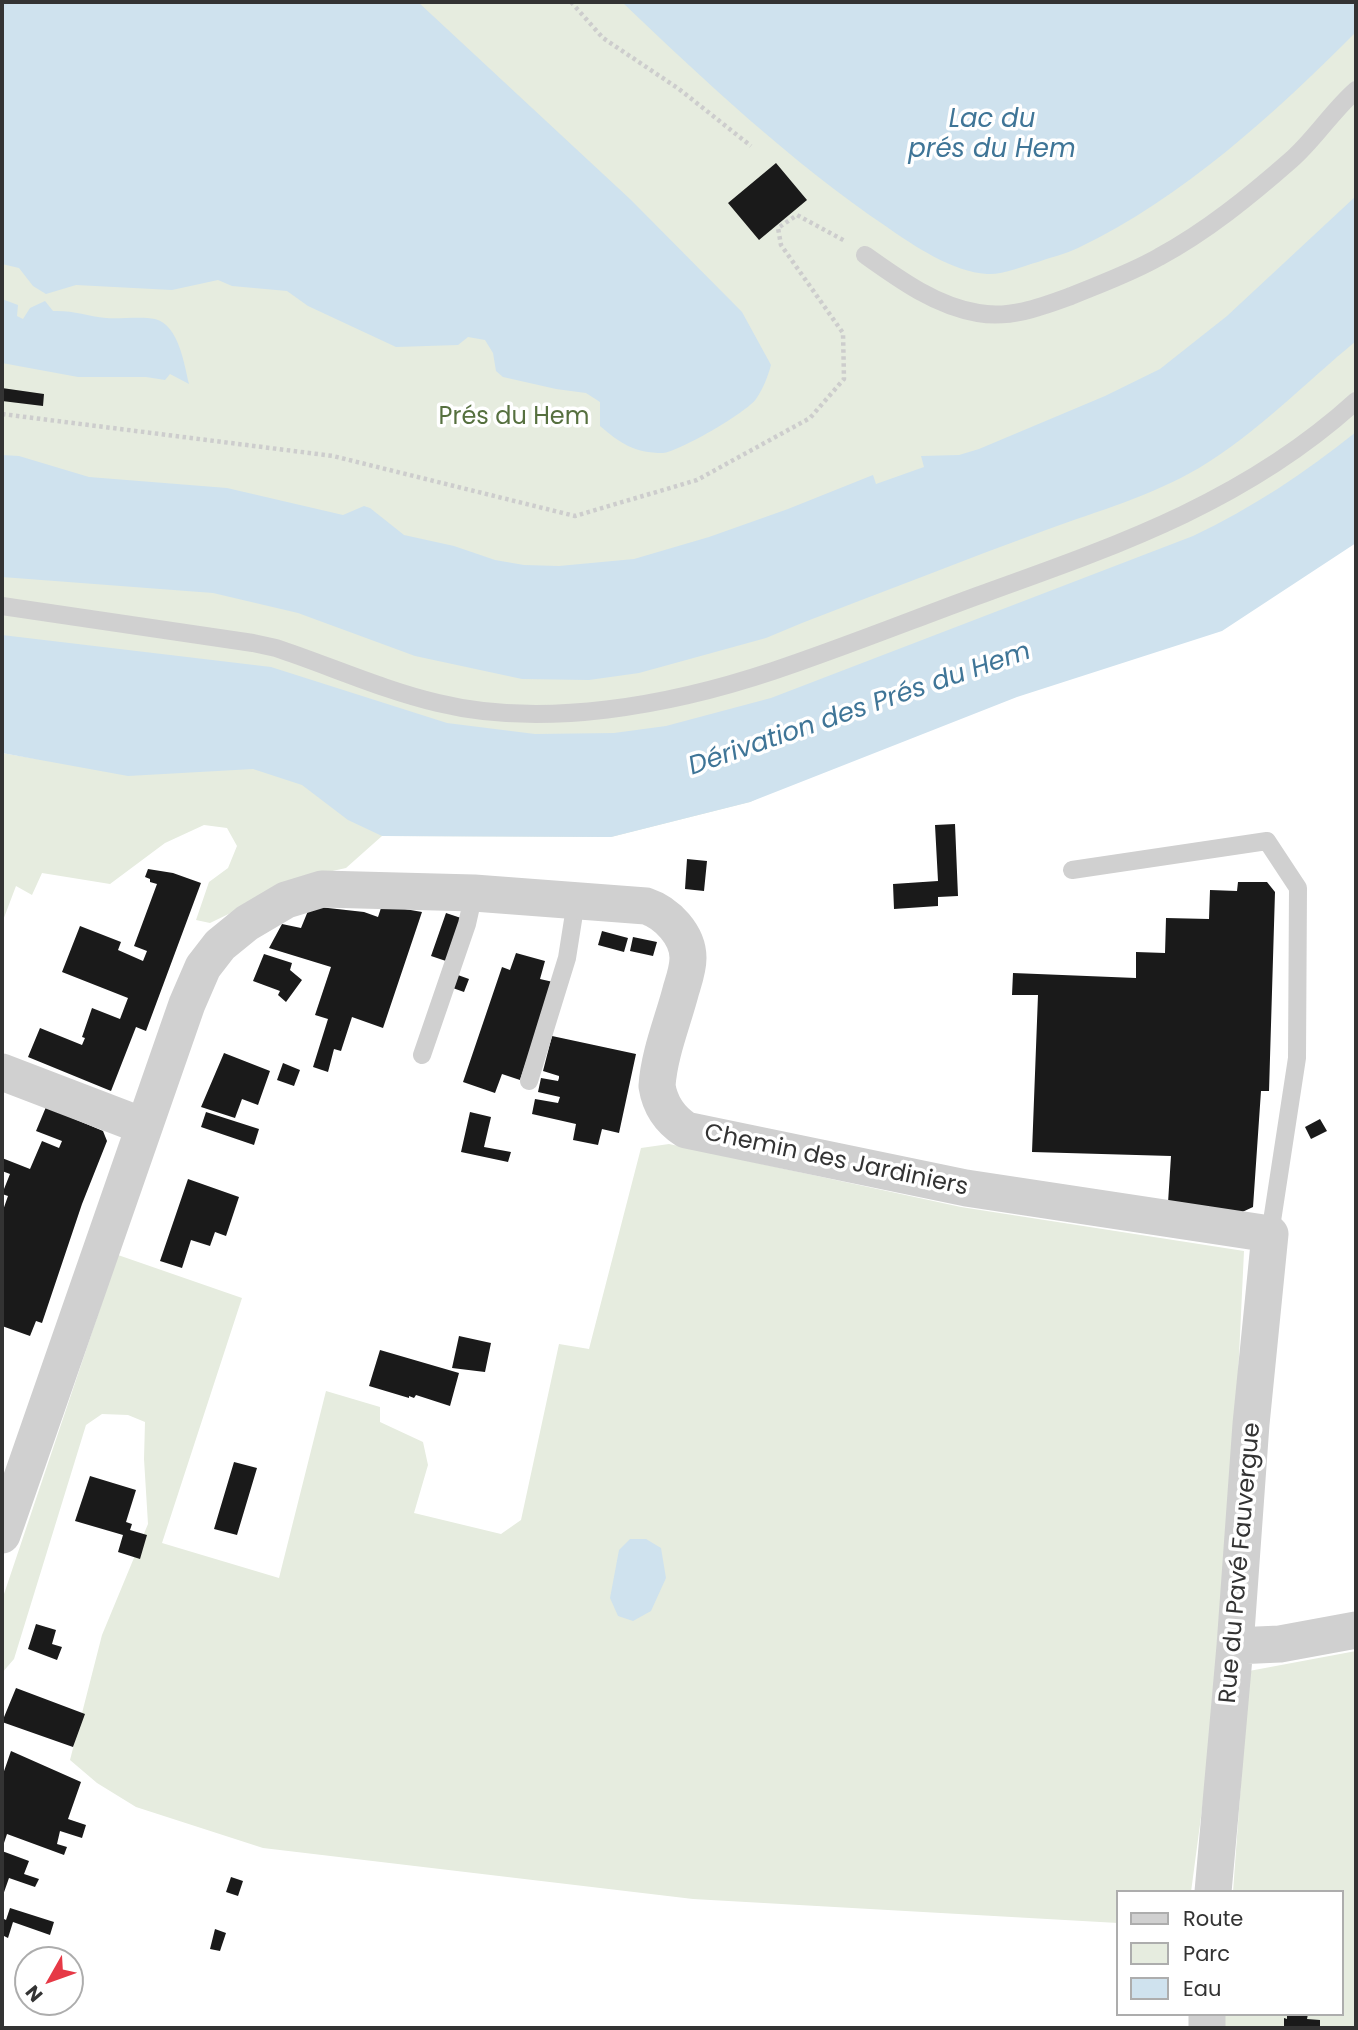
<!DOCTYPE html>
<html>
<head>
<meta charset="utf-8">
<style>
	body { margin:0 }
	#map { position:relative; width:1358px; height:2030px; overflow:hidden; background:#fff; font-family:Poppins,sans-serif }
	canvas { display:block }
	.frame { position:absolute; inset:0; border:4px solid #333; pointer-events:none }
	.legend { position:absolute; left:1116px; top:1890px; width:228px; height:126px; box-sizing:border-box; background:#fff; border:2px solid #adadad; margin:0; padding:9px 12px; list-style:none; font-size:21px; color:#333 }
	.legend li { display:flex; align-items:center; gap:14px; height:35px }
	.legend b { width:35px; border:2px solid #adadad }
	.north { position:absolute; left:14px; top:1946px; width:70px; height:70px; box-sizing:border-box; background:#fff; border:2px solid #adadad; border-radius:50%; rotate:230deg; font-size:19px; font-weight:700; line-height:28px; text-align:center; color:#333 }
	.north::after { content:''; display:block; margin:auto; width:24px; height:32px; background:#e63946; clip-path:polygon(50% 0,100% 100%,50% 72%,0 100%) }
</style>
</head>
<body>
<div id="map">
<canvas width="1358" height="2030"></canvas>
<div class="frame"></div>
<ul class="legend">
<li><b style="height:9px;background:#d0d0d0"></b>Route</li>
<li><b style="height:19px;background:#e6ecdf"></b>Parc</li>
<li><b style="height:19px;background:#cfe2ee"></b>Eau</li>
</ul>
<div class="north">N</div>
</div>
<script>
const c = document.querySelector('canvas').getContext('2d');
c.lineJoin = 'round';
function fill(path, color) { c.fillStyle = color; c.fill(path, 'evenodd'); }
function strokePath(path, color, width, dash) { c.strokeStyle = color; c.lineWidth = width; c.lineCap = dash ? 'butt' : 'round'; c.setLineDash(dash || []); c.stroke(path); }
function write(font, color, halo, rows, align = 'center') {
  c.font = font + ' Poppins,sans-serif'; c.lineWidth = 7; c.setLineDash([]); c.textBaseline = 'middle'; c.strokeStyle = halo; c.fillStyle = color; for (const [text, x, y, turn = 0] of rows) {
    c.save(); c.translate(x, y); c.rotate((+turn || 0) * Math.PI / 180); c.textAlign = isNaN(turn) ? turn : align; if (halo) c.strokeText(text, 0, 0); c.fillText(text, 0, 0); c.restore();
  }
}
fill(new Path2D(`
	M2,2H1356V506L1331,525L750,802L611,837L382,836L346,868L305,877L210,923L196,920L209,882L228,868L237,846L227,828L204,825L165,843L110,884L42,873L32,895L16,886L2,923V753L43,760L2,752Z
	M669,1144L961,1207L1244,1251L1226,1629L1191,1892H1118V1923L693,1899L263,1848L136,1807L97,1783L70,1760L102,1635L148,1524L144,1459L145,1422L128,1415L102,1414L86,1425L14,1659L2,1673V1600L118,1255L242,1298L162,1543L279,1578L326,1391L380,1407V1422L423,1442L428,1465L414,1513L501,1534L521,1520L559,1344L589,1349L641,1148Z
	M1356,1651V2028H1223L1224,2014H1342V1892H1233L1249,1671Z`), '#e6ecdf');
fill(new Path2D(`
	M2,2H418L631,200L742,312L771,365C768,376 763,389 756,399C746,413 678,452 663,453C634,453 620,443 600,426V402L586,393L556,389L503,377L496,371L493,353L485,340L468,337L458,345L396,347L308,306L287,291L232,286L218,280L172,290L76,285L46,294L33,286L19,268L2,264Z
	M622,2H1356V32C1275,113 1183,198 1078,248C1066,254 1051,257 1038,262C1023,266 1003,275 987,274C953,272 914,246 887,227C791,162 706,82 622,2Z
	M1356,196V341C1304,384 1257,433 1199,468C1151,496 1098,511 1046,530C964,560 883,592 802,623L766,638L639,673L589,680L522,679L415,656L298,613L213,593L2,577V455L19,456L89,477L227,488L343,515L364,506L370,508L404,535L454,546L495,560L524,565L559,566L634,559L709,537L788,509L873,475L876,484L924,467L921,456L959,455L979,449L1105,396L1160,369L1227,316Z
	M2,299L18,305L17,316L23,319L30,308L45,301L53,311C72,310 87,316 106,318C121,319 142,316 155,319C179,325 184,364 189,384L170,374L165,380L146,377H78L2,363Z
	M1356,432V543L1222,631L1017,697L750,802L611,837L382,836L348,820L302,785L253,769L128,776L2,753V635L271,667L447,723L535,734L614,733L666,726L771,698L1193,536C1252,508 1305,473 1356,432Z
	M630,1539H646L661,1548L666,1578L651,1611L633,1621L618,1616L610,1598L619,1550Z`), '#cfe2ee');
fill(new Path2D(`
	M776,163L807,200L759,240L728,203Z
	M2,388L44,394L43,406L2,401Z
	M955,824L958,896L938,897V906L894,909L893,884L938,881L935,825Z
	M687,859L707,861L704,891L685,889Z
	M148,869L173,873L201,883L146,1031L136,1027L111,1091L28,1057L40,1028L82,1045L85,1038L82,1037L92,1008L120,1019L128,998L62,972L80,926L121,942L118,950L143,961L147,951L134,946L157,884L150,882V879L145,877Z
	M1238,882H1267L1275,892L1269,1091H1261L1253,1207L1238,1214L1168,1203L1171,1156L1032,1152L1038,995H1012L1013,973L1136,978V952L1165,953L1166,918L1209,919L1210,890L1237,891Z
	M382,905L422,912L383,1028L352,1017L341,1051L334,1049L328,1072L313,1067L328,1019L315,1015L331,967L269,948L282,924L301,928L310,906L364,912L378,917Z
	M446,913L464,919L449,962L431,956Z
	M602,931L628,938L624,952L598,945Z
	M633,937L657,942L653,956L630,951Z
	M516,953L545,961L540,979L553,982L520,1080L502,1074L495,1093L463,1082L502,967L510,970Z
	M264,954L292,963L290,970L302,980L286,1002L278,995L280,991L253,981Z
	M455,974L469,979L464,992L450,987Z
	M552,1036L636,1054L619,1133L602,1129L598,1145L573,1140L576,1124L532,1114L535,1099L558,1103L560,1097L538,1092L541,1078L558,1081L559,1078V1076L543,1071Z
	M224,1053L270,1071L258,1105L242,1099L235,1118L201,1107Z
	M283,1063L300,1070L294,1086L277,1080Z
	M46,1107L103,1131L107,1141L82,1204L42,1323L36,1321L30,1336L2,1326V1213L8,1196L2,1194L10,1174L2,1171V1158L30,1169L42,1141L59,1148L62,1141L36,1131Z
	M206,1112L259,1129L254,1145L201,1127Z
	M470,1112L491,1117L484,1147L511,1152L508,1162L461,1152Z
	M1320,1119L1327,1131L1311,1139L1305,1127Z
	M188,1179L239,1197L226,1236L215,1232L210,1246L191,1240L182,1268L160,1261Z
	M459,1336L491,1343L485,1372L452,1368Z
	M380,1350L459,1373L450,1406L416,1395L414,1398L409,1396V1398L369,1386Z
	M234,1462L257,1468L237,1535L214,1529Z
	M90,1476L136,1490L126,1522L132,1524L130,1530L147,1535L140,1559L118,1552L123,1535L75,1521Z
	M36,1624L56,1630L52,1644L62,1647L57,1660L28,1649Z
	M16,1688L85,1714L73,1747L2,1722Z
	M11,1751L81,1782L68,1819L86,1825L82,1838L60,1831L57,1844L67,1847L64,1855L7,1834L2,1849V1777Z
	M2,1851L29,1861L24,1874L39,1879L35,1887L9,1878L2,1898Z
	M231,1877L243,1881L238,1896L226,1892Z
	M10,1908L54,1922L50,1935L13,1922L8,1938L2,1935V1918L6,1920Z
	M215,1929L226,1933L220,1951L210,1949Z
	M1287,2014H1308L1307,2019L1320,2020V2028H1284V2018L1287,2019Z`), '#1a1a1a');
strokePath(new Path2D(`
	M571,2L603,38L679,89L751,146
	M2,414L333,456L575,516L697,480L810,418L844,379L843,333L781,245L778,228L797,215L845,241`), '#cdcdcd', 4.5, [3.5, 3.5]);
strokePath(new Path2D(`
	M865,255C900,280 936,306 978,313C1010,319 1041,307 1071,296C1100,284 1131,273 1159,257C1207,231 1250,196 1291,160C1315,139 1332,111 1356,90
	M2,606L253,643L276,648C330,666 383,690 438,703C544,729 671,705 773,671C842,648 909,621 977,596C1116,546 1245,502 1356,401
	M1072,870L1267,841L1298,888L1297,1058L1270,1234
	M422,1055L467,924L474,893
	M529,1081L567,958L576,901`), '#d0d0d0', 18);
strokePath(new Path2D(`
	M2,1072L143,1126
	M2,1535L187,1004L203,967L220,945L247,923L286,900L322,889L474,893L646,906C667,913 688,935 688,958C688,969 684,980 681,990C673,1021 659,1054 657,1086C660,1105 669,1119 686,1130L966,1188L1270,1234L1251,1424L1235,1646L1213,1892
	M1235,1646L1280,1644L1356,1630
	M1207,2028V2014`), '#d0d0d0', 37);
write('24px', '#56703f', '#fff', [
	["Prés du Hem",514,418]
]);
write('24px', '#333', '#fff', [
	["Chemin des Jardiniers",836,1161,12],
	["Rue du Pavé Fauvergue",1241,1563,-85]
]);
write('italic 26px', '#3f7597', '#fff', [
	["Lac du",992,120],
	["prés du Hem",992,150],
	["Dérivation des Prés du Hem",860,710,-19]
]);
</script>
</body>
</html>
